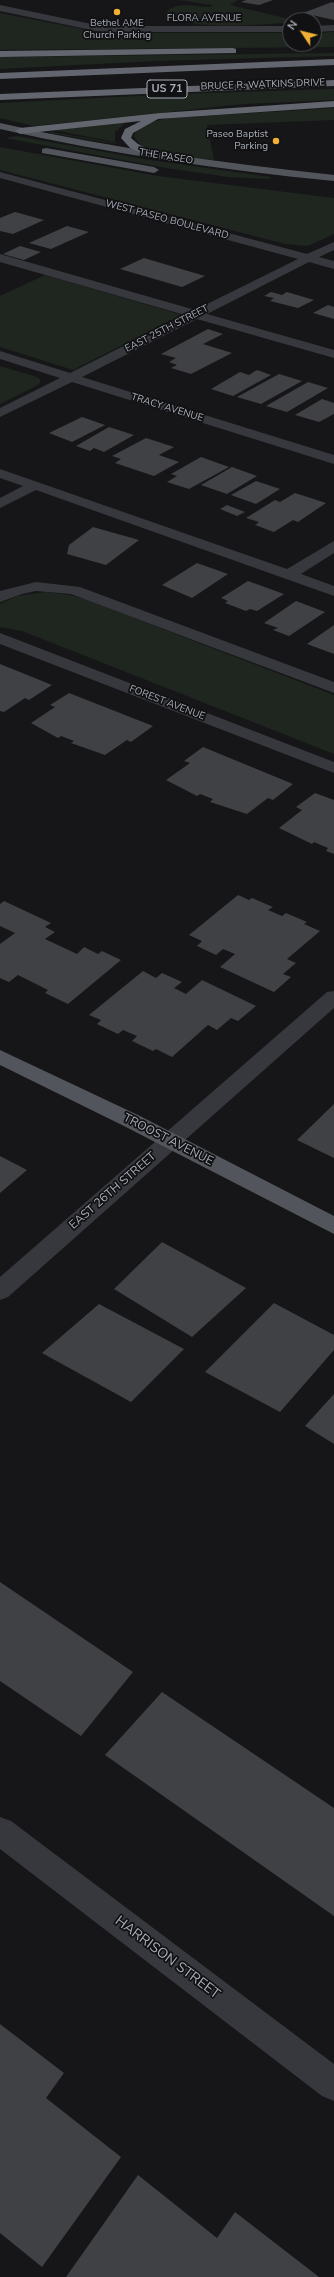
<!DOCTYPE html>
<html>
<head>
<meta charset="utf-8">
<style>
	body { margin:0 }
	#map { position:relative; width:334px; height:2277px; overflow:hidden; background:#161618; font-family:"Nunito Sans",sans-serif }
	canvas { display:block }
	.north { position:absolute; left:282px; top:12px; width:40px; height:40px; box-sizing:border-box; background:#111113; border:1px solid #4d4f55; border-radius:50%; rotate:305deg; font-size:11px; font-weight:700; line-height:16px; text-align:center; color:#a8adb8 }
	.north::after { content:''; display:block; margin:auto; width:14px; height:18px; background:#f2b134; clip-path:polygon(50% 0,100% 100%,50% 72%,0 100%) }
</style>
</head>
<body>
<div id="map">
<canvas width="334" height="2277"></canvas>
<div class="north">N</div>
</div>
<script>
const c = document.querySelector('canvas').getContext('2d');
c.lineJoin = 'round';
function fill(path, color) { c.fillStyle = color; c.fill(path, 'evenodd'); }
function strokePath(path, color, width, dash) { c.strokeStyle = color; c.lineWidth = width; c.lineCap = dash ? 'butt' : 'round'; c.setLineDash(dash || []); c.stroke(path); }
function write(font, color, halo, rows, align = 'center') {
  c.font = font + ' "Nunito Sans",sans-serif'; c.lineWidth = 3.5; c.setLineDash([]); c.textBaseline = 'middle'; c.strokeStyle = halo; c.fillStyle = color; for (const [text, x, y, turn = 0] of rows) {
    c.save(); c.translate(x, y); c.rotate((+turn || 0) * Math.PI / 180); c.textAlign = isNaN(turn) ? turn : align; if (halo) c.strokeText(text, 0, 0); c.fillText(text, 0, 0); c.restore();
  }
}
fill(new Path2D(`
	M177,0H238L230,5L293,20H290V23C255,24 195,32 165,14C174,0 195,7 209,7L213,5C200,4 190,1 177,0Z
	M0,13L103,33H290V44H314V33L334,32V47L0,50Z
	M334,53V56L156,61L0,69V57Z
	M334,89V100L244,104L34,126L0,118V103L175,94Z
	M334,108V120L207,125L214,160C195,158 141,156 134,136C137,123 160,120 171,118Z
	M126,122L115,132V142L54,130Z
	M51,132L117,143V144L49,133Z
	M17,136L143,159L271,177L269,179L228,177L166,168L5,138Z
	M0,147L158,176L334,198V234L308,246L285,244L0,170Z
	M45,275L182,315L73,370L0,347V296Z
	M0,366L37,377L41,381L38,385L0,404Z
	M47,592L70,595L85,599L334,695V754L22,631L0,627V604L17,596Z`), '#1e261f');
fill(new Path2D(`
	M246,0H273L259,5L241,2Z
	M332,2L334,3V20L303,13Z
	M15,212L44,220L13,234L0,231V218Z
	M67,226L89,232L51,249L29,243Z
	M20,246L41,252L24,260L3,254Z
	M144,258L205,276L182,287L120,269Z
	M271,292L282,295L287,292L314,300L298,308L270,301L274,298L264,296Z
	M328,305L334,307V319L313,313Z
	M208,329L223,334L203,344L232,353L191,374L171,368L177,365L169,362L176,358L161,354Z
	M257,370L271,375L233,396L211,389L240,372L249,375Z
	M279,374L302,381L261,404L237,397Z
	M308,382L328,388L287,412L266,406Z
	M322,399L334,403V414L319,422L295,415Z
	M82,417L105,425L72,442L49,433Z
	M109,427L134,435L104,452L94,448L90,451L76,446Z
	M146,438L174,447L159,455L179,462L154,476L115,463L121,459L112,456Z
	M201,457L229,467L189,489L167,482L177,476L171,474Z
	M232,467L257,476L227,494L201,485Z
	M256,481L280,489L256,504L231,495Z
	M295,493L326,503L298,522L293,520L274,532L255,525L259,522L246,518L275,500L280,502Z
	M227,505L245,512L237,516L220,509Z
	M93,527L139,540L106,565L67,554L69,545Z
	M197,563L228,574L192,598L162,585Z
	M248,581L284,594L257,611L250,609L246,611L225,603L228,601L221,598Z
	M296,601L325,612L289,636L273,630L278,628L264,623Z
	M334,625V654L307,644Z
	M0,664L52,685L29,700L25,698L4,712L0,711Z
	M69,693L153,726L131,742L127,740L105,755L71,743L74,741L61,736L58,738L31,723L55,707L50,705Z
	M203,747L293,784L273,800L268,798L247,814L210,802L213,799L200,794L197,796L166,780L190,763L184,761Z
	M315,793L334,800V854L326,851L328,848L314,842L312,844L279,828L302,810L296,807Z
	M238,895L249,900L252,898L273,907L268,910L282,916L286,913L307,922L304,924L320,931L287,959L296,963L283,974L291,977L274,992L220,967L235,954L223,949L216,955L197,946L202,941L189,935Z
	M4,901L51,923L45,927L55,932L45,939L77,954L84,947L98,954L102,951L121,960L68,1004L45,993L48,990L18,975L9,982L0,978V944L15,933L0,926V904Z
	M143,971L156,978L162,973L182,982L174,988L186,994L202,980L256,1006L238,1021L231,1018L217,1030L208,1025L172,1057L156,1049L153,1051L132,1041L137,1036L123,1030L118,1034L97,1024L101,1020L89,1015Z
	M334,1104V1158L297,1140Z
	M0,1156L27,1170L0,1193Z
	M162,1242L246,1288L192,1337L114,1289Z
	M274,1303L334,1335V1350L280,1412L205,1372Z
	M99,1304L184,1349L131,1402L42,1353Z
	M334,1394V1444L305,1426Z
	M0,1582L133,1672L81,1736L0,1681Z
	M162,1692L334,1808V1916L105,1755Z
	M0,2024L64,2073L46,2098L121,2157L42,2267L0,2233Z
	M138,2175L217,2238L235,2212L319,2277H66Z`), '#404145');
fill(new Path2D(`
	M0,5L101,26H290V32H101L0,11Z
	M334,25V31L314,32V26Z
	M0,172L307,254L334,242V250L319,257L334,261V269L309,262L207,314L334,350V358L197,319L82,377L334,455V464L72,382L0,417V408L60,378L0,359V351L70,373L185,315L0,262V254L195,310L298,259L0,178Z
	M0,469L287,569L334,541V553L301,574L334,586V596L36,490L0,508V498L23,486L0,478Z
	M36,582L80,587L334,682V693L71,594L36,591L22,594L0,602V591Z
	M0,633L334,762V773L0,644Z
	M334,991V1008L8,1297L0,1300V1277L327,992Z
	M0,1817L11,1821L334,2064V2101L322,2096L0,1849Z`), '#37383d');
fill(new Path2D(`
	M0,123C110,148 222,163 334,175V181C222,170 110,154 0,129Z
	M46,148L154,167L159,170L154,173L42,153V149Z
	M0,1050L140,1116L334,1216V1234L124,1126L0,1065Z`), '#53555c');
fill(new Path2D(`
	M233,48L236,49V53L0,57V51Z
	M334,59V65L0,79V73Z
	M334,80V86L0,100V94Z
	M334,101V107L158,119L133,133L131,138L138,144L159,154L160,156L155,159L130,148L121,138L125,129L141,121L20,134L15,131L20,128L160,113Z`), '#63666e');
for (const [x, y, r, color] of [
	[117,12,4,"#f2b134"],
	[276,141,4,"#f2b134"]
]) { const dot = new Path2D(); dot.arc(x, y, r, 0, 2 * Math.PI); c.fillStyle = color; c.fill(dot); strokePath(dot, '#111113', 1.5); }
write('10px', '#a8adb8', '#111113', [
	["FLORA AVENUE",204,19],
	["BRUCE R. WATKINS DRIVE",263,85,-2],
	["THE PASEO",166,157,9],
	["WEST PASEO BOULEVARD",167,220,15],
	["EAST 25TH STREET",167,329,-27],
	["TRACY AVENUE",167,408,17],
	["FOREST AVENUE",167,703,21]
]);
write('10px', '#a8adb8', '#111113', [
	["Bethel AME",117,24],
	["Church Parking",117,36],
	["Paseo Baptist",268,135,"right"],
	["Parking",268,147,"right"]
]);
for (const [x, y, w] of [
	[167,89,40]
]) { const box = new Path2D(); box.roundRect(x - w / 2, y - 9, w, 18, 3); c.fillStyle = '#111113'; c.fill(box); strokePath(box, '#a8adb8', 1); }
write('bold 11px', '#a8adb8', null, [
	["US 71",167,89]
]);
write('12px', '#a8adb8', '#111113', [
	["TROOST AVENUE",168,1140,27],
	["EAST 26TH STREET",113,1191,-41]
]);
write('14px', '#a8adb8', '#111113', [
	["HARRISON STREET",167,1958,37]
]);
</script>
</body>
</html>
